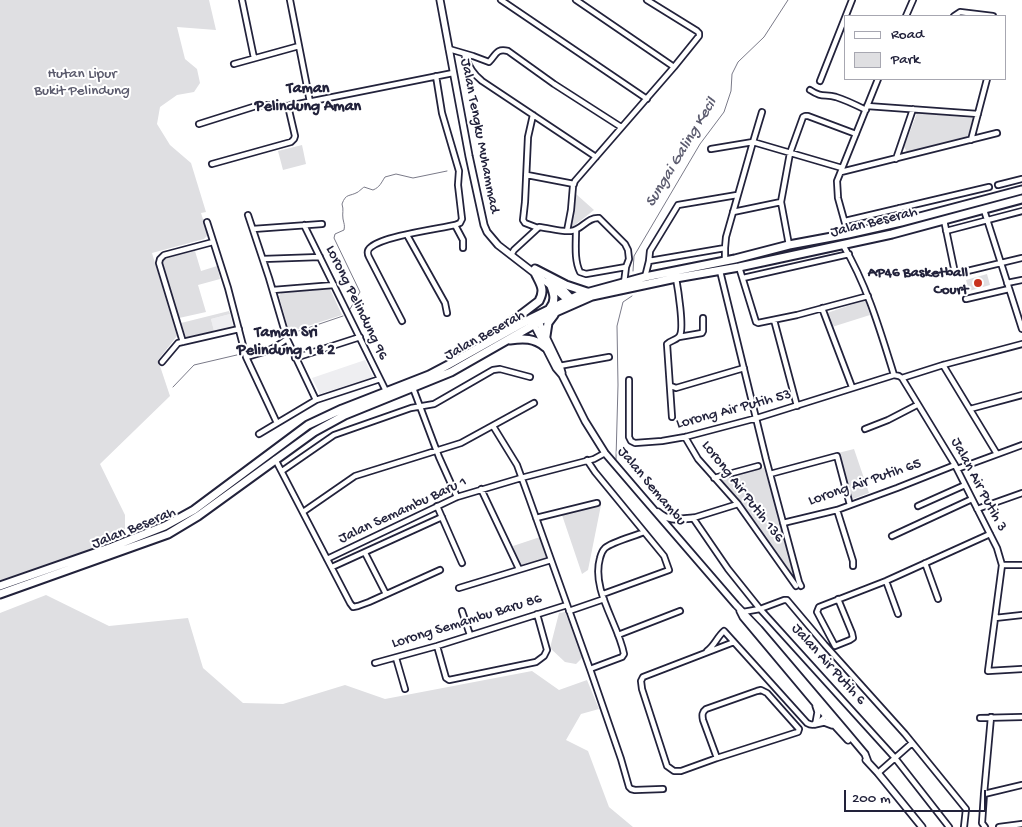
<!DOCTYPE html>
<html>
<head>
<meta charset="utf-8">
<style>
	body { margin:0 }
	#map { position:relative; width:1022px; height:827px; overflow:hidden; background:#fff; font-family:"Gochi Hand",sans-serif }
	canvas { display:block }
	.legend { position:absolute; left:844px; top:15px; width:162px; height:65px; box-sizing:border-box; background:#fff; border:1px solid #a7a7b1; margin:0; padding:6px 9px; list-style:none; font-size:15px; color:#22223b }
	.legend li { display:flex; align-items:center; gap:10px; height:25px }
	.legend b { width:25px; border:1px solid #a7a7b1 }
	.scale { position:absolute; left:844px; top:790px; width:142px; height:22px; box-sizing:border-box; border:2px solid #22223b; border-top:0; padding-left:6px; font-size:15px; line-height:18px; white-space:nowrap; color:#22223b; -webkit-text-stroke:4px #fff; paint-order:stroke }
</style>
</head>
<body>
<div id="map">
<canvas width="1022" height="827"></canvas>
<ul class="legend">
<li><b style="height:6px;background:#fff"></b>Road</li>
<li><b style="height:14px;background:#dfdfe2"></b>Park</li>
</ul>
<div class="scale">200 m</div>
</div>
<script>
const c = document.querySelector('canvas').getContext('2d');
c.lineJoin = 'round';
function fill(path, color) { c.fillStyle = color; c.fill(path, 'evenodd'); }
function strokePath(path, color, width, dash) { c.strokeStyle = color; c.lineWidth = width; c.lineCap = dash ? 'butt' : 'round'; c.setLineDash(dash || []); c.stroke(path); }
function write(font, color, halo, rows, align = 'center') {
  c.font = font + ' "Gochi Hand",sans-serif'; c.lineWidth = 4; c.setLineDash([]); c.textBaseline = 'middle'; c.strokeStyle = halo; c.fillStyle = color; for (const [text, x, y, turn = 0] of rows) {
    c.save(); c.translate(x, y); c.rotate((+turn || 0) * Math.PI / 180); c.textAlign = isNaN(turn) ? turn : align; if (halo) c.strokeText(text, 0, 0); c.fillText(text, 0, 0); c.restore();
  }
}
fill(new Path2D(`
	M230,314L233,326L214,331L211,319Z
	M365,360L373,377L320,394L312,378Z`), '#eeeef1');
fill(new Path2D(`
	M0,0H209L216,30L177,27L185,59L197,69L200,83L194,92L177,95L160,107L157,124L170,145L191,163L206,212L201,213L208,235L204,239L152,253L177,336L158,360L170,396L100,464L125,515V531L120,538L0,585Z
	M917,113L973,118L968,136L907,152L904,147Z
	M302,145L306,164L283,170L278,151Z
	M576,194L594,210L570,229Z
	M195,251L201,271L217,266L220,279L198,285L206,312L179,318L162,266L163,261L165,258Z
	M987,274L990,285L969,291L966,280Z
	M330,289L342,315L289,332L279,296L281,293Z
	M865,300L870,315L832,327L827,313Z
	M229,311L230,314L211,319L214,331L186,337L181,323Z
	M854,449L869,493L850,500L838,453Z
	M764,468L799,585L798,587L721,479Z
	M601,505L588,570L582,574L562,515Z
	M540,537L547,559L520,568L513,546Z
	M46,595L109,626L188,618L203,668L243,703L283,704L345,685L385,699L532,671L559,690L587,680L599,709L581,714L566,740L588,751L609,807L633,827H0V613Z
	M565,612L583,657L576,664L565,662L550,648L559,613Z`), '#dfdfe2');
strokePath(new Path2D(`
	M633,271L634,256L700,144L724,112L731,91L732,74L738,62L764,37L788,0
	M350,309L360,292L334,238L335,234L344,230C345,225 344,224 343,219C342,213 344,210 342,204C346,193 349,197 358,192C358,192 364,187 364,187L373,190C380,187 381,183 385,177L396,174L413,178L447,171
	M290,334L343,316
	M250,352L268,348L283,338
	M173,387L194,365L241,354
	M616,459L618,385L617,326L623,302L632,296`), '#7a7a88', 1);
const minor = new Path2D(`
	M242,0L254,58
	M290,0L310,102
	M501,0L647,99
	M576,0L674,67
	M906,16L913,0
	M954,16L960,12L993,16
	M449,49L473,56L489,62C496,55 496,48 508,51L554,84L621,127
	M464,54C468,65 473,74 482,81L596,157
	M234,64L299,46
	M820,81L852,0
	M810,90C822,98 824,94 836,97C846,100 856,105 866,110
	M867,106L978,114
	M533,115L528,137L525,202L523,220L525,223L538,228
	M199,124L256,106L264,105L288,106L453,73
	M971,140L987,79
	M711,149L753,142L842,168
	M896,159L913,109
	M212,164L291,142L294,139L295,136L288,106
	M841,172L997,133
	M527,175L574,184
	M998,185L1022,179
	M899,208L901,222
	M984,210L1022,329
	M733,212L781,202
	M248,215L269,278L287,339L316,400
	M944,220L955,273H959L1022,258
	M845,221L989,187
	M207,222L228,288L246,357L277,423
	M304,225L386,391
	M455,225L463,240V248
	M253,229L322,224
	M576,230C576,244 574,260 580,272L586,274L626,267
	M567,231L571,210L573,186L575,181L674,67L699,36V33L697,31L647,0
	M946,231L1022,211
	M848,234L838,198L837,181L878,79
	M407,235L445,303L447,313
	M789,245L781,202L790,153L803,117L805,116H808L856,134
	M843,245C867,285 880,330 894,375
	M511,255L514,250L539,227C549,228 561,232 571,231C582,230 587,217 599,218L625,244L628,250L629,259L626,267L624,283
	M263,259L320,257
	M649,261L725,248
	M725,261V248L726,237L753,142L762,112
	M739,267L756,322L758,323L797,315L868,296
	M720,271L766,459L799,582L801,586
	M645,277L649,261L650,251L678,205L737,195
	M743,278L849,254
	M1007,283L1022,280
	M273,290L334,285
	M966,299L1009,289
	M822,308L852,387
	M774,320L797,406
	M402,321L369,257C367,253 367,250 371,247C384,236 437,229 455,225L460,223L462,219L458,185L459,171L442,113L436,76
	M679,337L702,333L703,331V318
	M183,342L159,263L160,259L164,255L213,242
	M246,357C265,352 271,351 287,339
	M295,358L360,337
	M162,362L178,343L239,329
	M943,365L997,454
	M559,366L609,357
	M902,378L955,465L997,548L1002,565L988,671L1022,669
	M902,378L943,365L1022,344
	M629,380V437L631,441L635,443L662,441L685,437L757,418L894,375L899,376L902,378
	M671,386L676,388L744,368
	M413,388L439,457L457,497
	M970,409L1022,395
	M672,417L667,344C671,340 678,340 680,335C684,327 678,289 676,278
	M493,426L517,465L529,498L590,669L621,759L629,787L631,789L635,790L663,789
	M865,429L888,420L917,405
	M259,434L316,400L380,379
	M685,437L698,459L738,504L796,586
	M275,459L350,603L353,607L358,606L369,602L440,570
	M587,460L595,472L664,556L669,570L603,594
	M957,469L1022,445
	M282,471L334,435L411,408L434,404L493,370L500,369L530,377
	M770,474L837,456L850,505
	M714,478L758,466
	M481,489L519,569
	M738,504L693,518L728,569L760,609L895,758L949,827
	M437,506L462,563
	M918,506L965,485
	M977,509L1022,493
	M837,510L853,561V566
	M303,512L355,476L461,443L534,403
	M536,518L597,503
	M783,523L837,510L897,488L955,465
	M892,536L972,499
	M365,553L386,594
	M327,559L457,497L521,478L594,459L605,453
	M925,563L938,599
	M1002,565H1022
	M332,567L442,517
	M886,581L898,614
	M459,588L551,560
	M838,599L852,633L853,638L850,640L835,646L817,612L819,607L886,581L990,534
	M462,611L470,635
	M569,611L604,599
	M743,612L760,609L784,600H787L825,645L905,734L966,809L964,827
	M995,618L1022,615
	M618,635L680,611
	M437,646L446,678L449,680L536,662L544,656L547,650L537,614
	M707,651C715,645 717,637 724,631L807,723C815,728 820,721 826,716
	M396,658L405,689
	M375,663L437,646L567,605
	M590,669L622,657L624,654C618,623 591,590 600,558C601,554 602,551 605,548C612,542 635,536 644,532
	M980,718L1022,717
	M717,758L703,720C702,715 702,712 706,709L757,691L761,690L767,693L799,729L798,732L717,758L681,771H674L667,766L642,689L641,681L643,677L734,642
	M878,773L912,743
	M984,794L1022,785
	M985,827L982,823L984,794L991,717
	M999,827L1022,824`);
const secondary = new Path2D(`
	M440,0L469,156L484,225L487,232L498,245L551,286L567,300L569,304
	M549,279L565,291L574,301
	M537,318L560,366L562,373
	M532,321L556,368L562,375L585,421L605,453L641,495L736,605L759,629L844,729L865,754L868,762
	M658,512C669,522 680,519 693,518
	M740,611L743,617L826,716L848,740
	M816,723L818,712L816,706
	M815,724L824,722L832,725
	M866,760L878,773L922,827`);
const trunk = new Path2D(`
	M535,269L566,285L587,292
	M550,308C556,301 554,294 551,286
	M497,333L539,301C545,290 541,285 536,275
	M546,336L548,323L554,315
	M510,340C524,338 534,338 545,347
	M0,586L112,547L165,526L194,510L308,425L342,409L429,375L448,365L530,319L579,295L645,277L735,259L789,245L848,234L901,222L1022,190
	M0,594L168,534L198,516L314,432L345,415L451,372L558,311L592,296L676,278L739,267L892,234L1022,199`);
strokePath(minor, '#22223b', 8);
strokePath(secondary, '#22223b', 9);
strokePath(trunk, '#22223b', 11);
strokePath(minor, '#fff', 4.5);
strokePath(secondary, '#fff', 5.5);
strokePath(trunk, '#fff', 7);
for (const [x, y, r, color] of [
	[978,283,5,"#c8321e"]
]) { const dot = new Path2D(); dot.arc(x, y, r, 0, 2 * Math.PI); c.fillStyle = color; c.fill(dot); strokePath(dot, '#fff', 2); }
write('15px', '#5b5b6d', '#fff', [
	["Hutan Lipur",82,75],
	["Bukit Pelindung",82,92]
]);
write('15px', '#22223b', '#fff', [
	["Jalan Tengku Muhammad",479,136,79],
	["Jalan Beserah",874,223,-14],
	["Lorong Pelindung 96",356,303,64],
	["Jalan Beserah",485,336,-29],
	["Lorong Air Putih 53",734,410,-15],
	["Lorong Air Putih 65",865,483,-19],
	["Jalan Air Putih 3",978,485,62],
	["Jalan Semambu",651,487,50],
	["Lorong Air Putih 136",742,492,52],
	["Jalan Semambu Baru 1",403,511,-25],
	["Jalan Beserah",134,529,-22],
	["Lorong Semambu Baru 86",467,622,-17],
	["Jalan Air Putih 6",828,665,48]
]);
write('bold 15px', '#22223b', '#fff', [
	["AP46 Basketball",968,274],
	["Court",968,291]
], 'right');
write('bold 16px', '#22223b', '#fff', [
	["Taman",308,90],
	["Pelindung Aman",308,108],
	["Taman Sri",286,334],
	["Pelindung 1 & 2",286,352]
]);
write('italic 16px', '#5c5c6f', '#fff', [
	["Sungai Galing Kecil",682,153,-59]
]);
</script>
</body>
</html>
